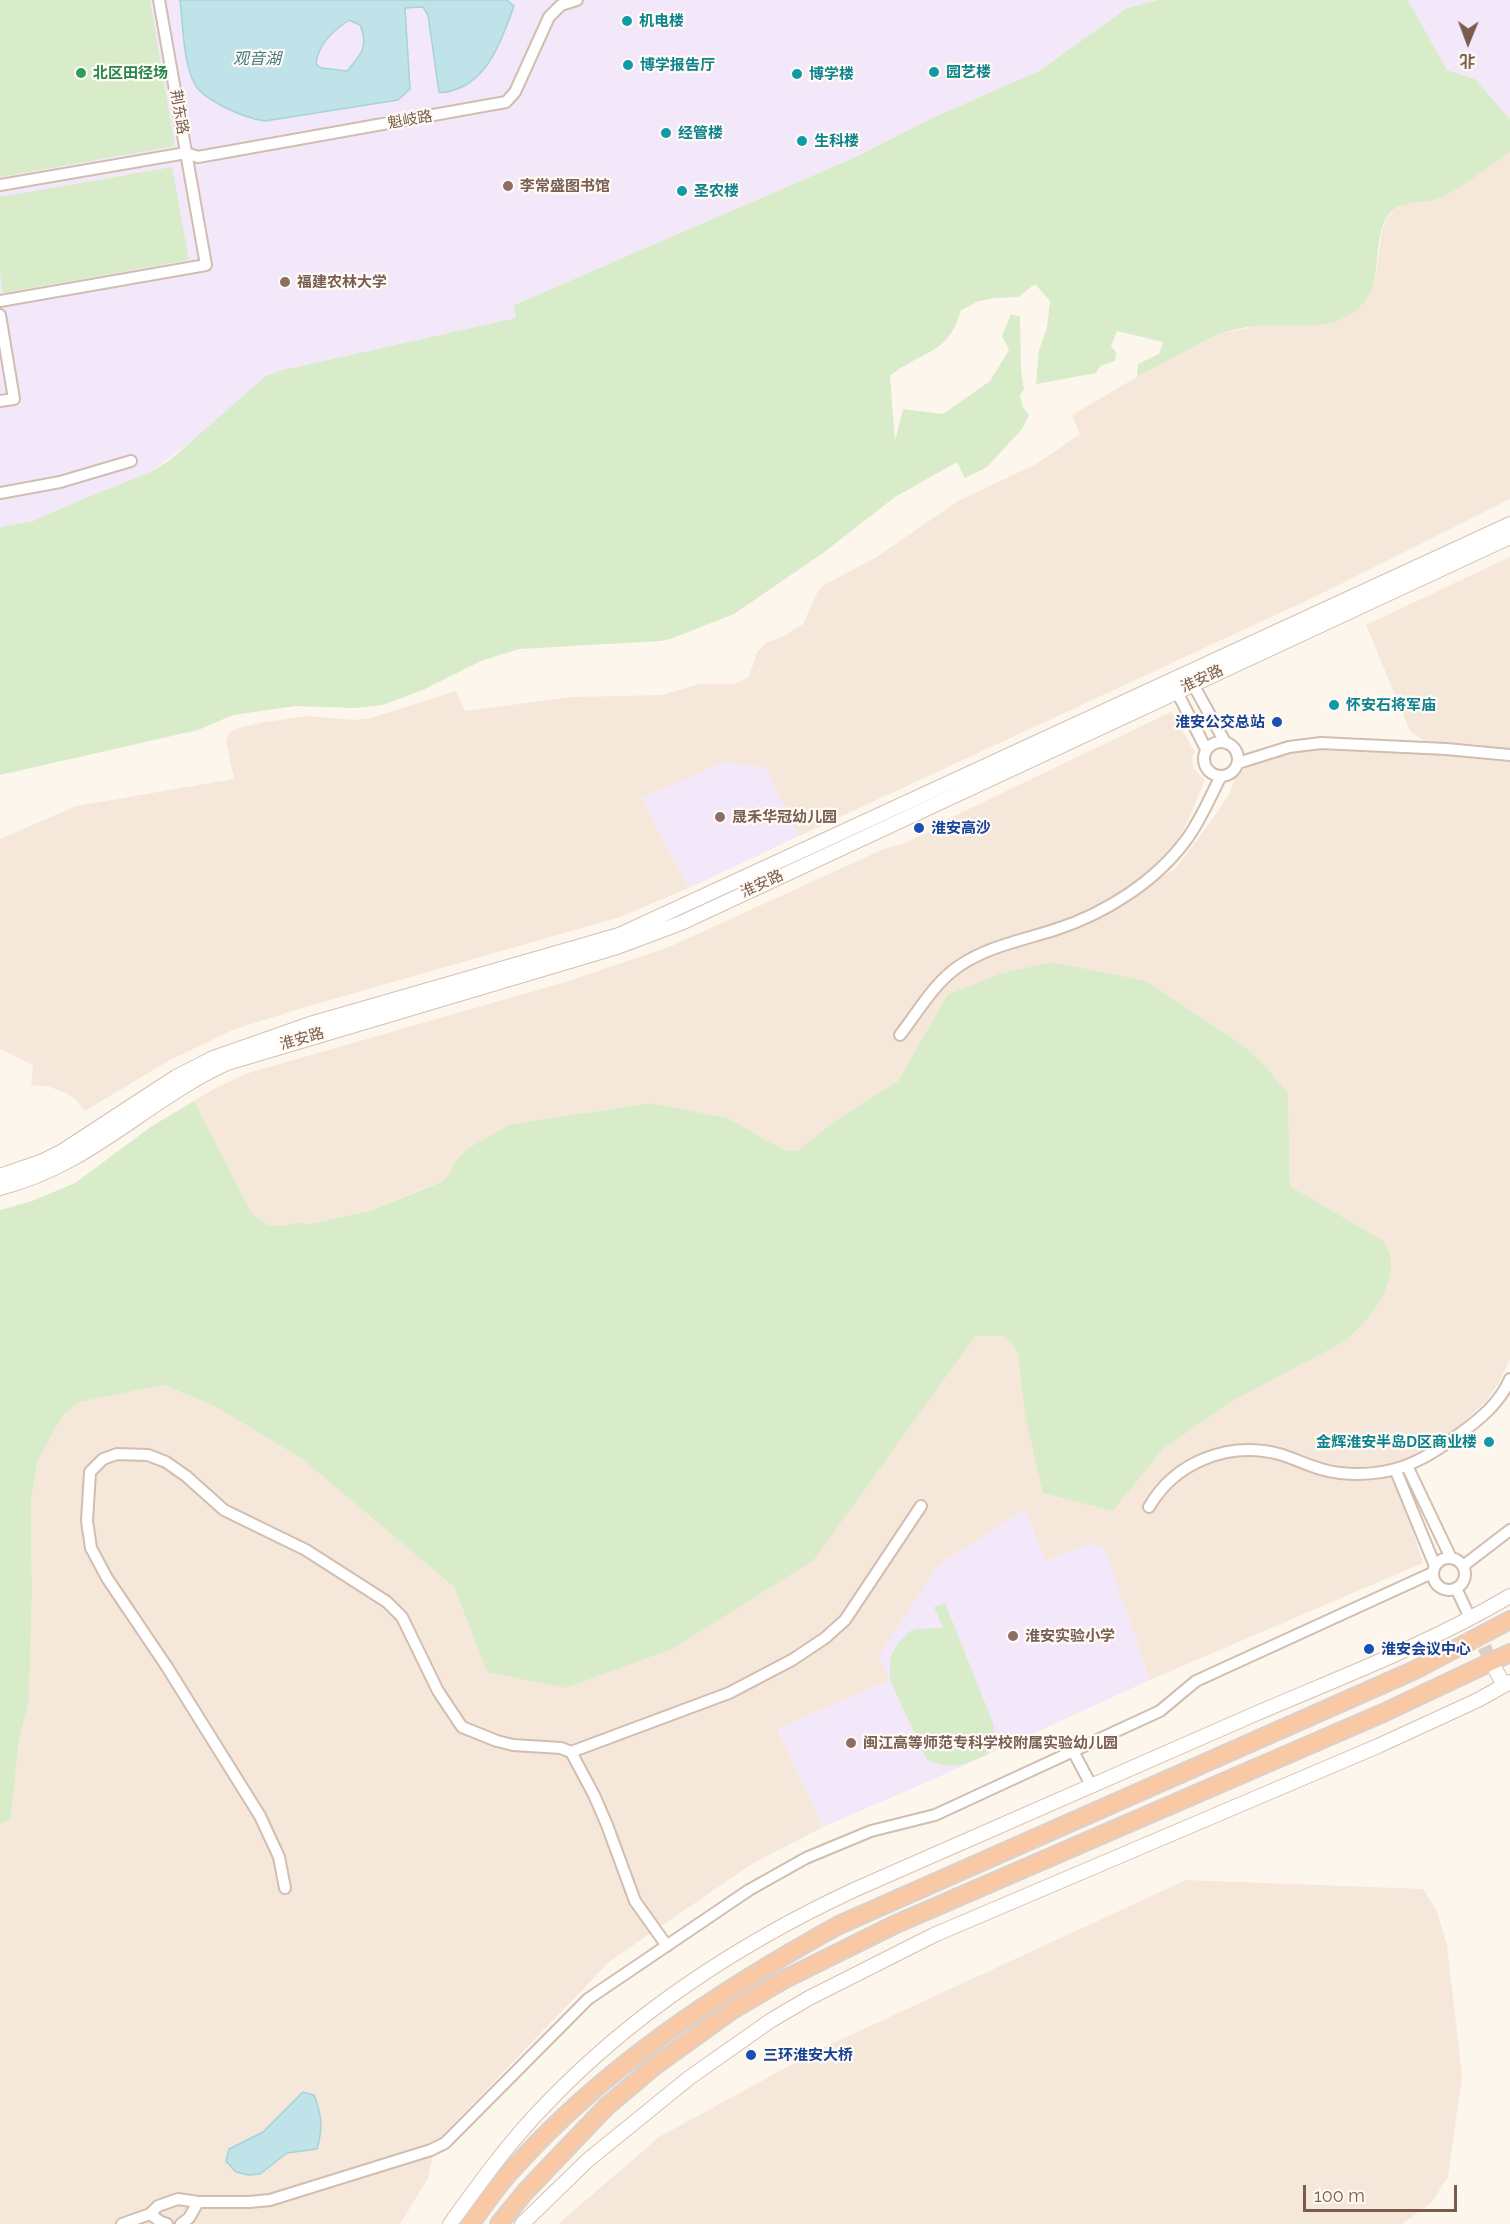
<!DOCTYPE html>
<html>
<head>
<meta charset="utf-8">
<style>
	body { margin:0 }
	#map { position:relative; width:1510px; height:2224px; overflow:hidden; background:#fdf6ec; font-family:Raleway,"Noto Sans SC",sans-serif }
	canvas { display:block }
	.north { position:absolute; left:1438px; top:12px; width:60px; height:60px; -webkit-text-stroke:4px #fffaf3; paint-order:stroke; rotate:181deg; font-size:16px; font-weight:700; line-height:24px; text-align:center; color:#7a5c4d }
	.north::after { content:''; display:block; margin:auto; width:21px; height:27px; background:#7a5c4d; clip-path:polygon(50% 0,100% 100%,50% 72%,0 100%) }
	.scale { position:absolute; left:1303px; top:2185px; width:154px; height:27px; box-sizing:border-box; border:3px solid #7a5c4d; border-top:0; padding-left:8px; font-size:18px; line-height:21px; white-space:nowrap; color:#7a5c4d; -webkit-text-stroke:4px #fffaf3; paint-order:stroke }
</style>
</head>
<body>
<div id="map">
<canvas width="1510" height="2224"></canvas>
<div class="north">北</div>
<div class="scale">100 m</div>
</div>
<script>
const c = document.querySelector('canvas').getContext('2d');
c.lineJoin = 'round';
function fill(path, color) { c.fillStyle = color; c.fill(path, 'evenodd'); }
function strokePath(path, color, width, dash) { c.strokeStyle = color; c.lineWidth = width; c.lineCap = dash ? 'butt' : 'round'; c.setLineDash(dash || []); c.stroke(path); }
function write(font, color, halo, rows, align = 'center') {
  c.font = font + ' Raleway,"Noto Sans SC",sans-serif'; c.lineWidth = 4.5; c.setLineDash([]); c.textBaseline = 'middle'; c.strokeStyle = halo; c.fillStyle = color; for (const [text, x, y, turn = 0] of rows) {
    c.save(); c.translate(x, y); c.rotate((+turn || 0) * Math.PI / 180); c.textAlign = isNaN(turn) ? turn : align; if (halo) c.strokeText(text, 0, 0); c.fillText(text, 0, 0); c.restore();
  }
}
fill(new Path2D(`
	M1510,152V499L1325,592L799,836L766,768L641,798L689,888L620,917L309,1006L235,1029L168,1061L85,1111L76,1100L66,1093L50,1087L31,1085L33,1065L0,1049V839L76,806L234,779L226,741L229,733L238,728L265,722L308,716L353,720L371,718L456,691L465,711L572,697L662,695L699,684H734L749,677L757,652L766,643L784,636L803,624L817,593L824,585L875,558L958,501L1036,464L1080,434L1072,415L1137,377L1218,334L1257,326L1325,323L1347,316L1357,310L1365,301L1376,275L1382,231L1387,218L1395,209L1405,204L1425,202L1444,196Z
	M1510,557V750L1479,745L1425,741L1410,731L1366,625Z
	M1171,712L1195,752L1192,757L1193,768L1205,780L1187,823L1175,843L1157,863L1134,885L1091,910L1060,925L959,960L942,971L933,981L899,1026L900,1042L931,1000L963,969L981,959L1004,951L1060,935L1175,869L1209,824L1230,793L1235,776L1247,767L1290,752L1316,749L1419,753L1510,762V1359L1499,1383L1485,1402L1455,1430L1393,1468L1345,1469L1328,1467L1285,1452L1257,1445L1245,1444L1228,1446L1179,1466L1156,1484L1146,1501L1144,1507H1154L1185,1475L1219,1458L1242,1453L1383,1476H1392L1398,1484L1423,1563L1150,1680L1102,1547L1088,1545L1045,1561L1025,1510L939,1565L890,1680L778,1729L823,1827L752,1864L610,1961L436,2142L428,2178L400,2224H0V1824L11,1819L19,1740L29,1702L32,1591L31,1502L38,1460L63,1415L80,1402L164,1385L216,1407L302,1459L454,1587L487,1672L814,1560L974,1336H1002L1013,1344L1018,1354L1022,1385L1113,1511L1163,1449L1231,1402L1344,1341L1356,1332L1380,1300L1382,1240L1290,1186L1288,1093L1240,1043L1146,981L947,995L898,1081L841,1117L804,1148L797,1151L784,1150L728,1118L650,1103L511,1124L468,1148L454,1163L451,1172L441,1181L370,1211L308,1224L297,1222L281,1226L268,1225L251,1212L194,1101L212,1090L245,1074L562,983L669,947L886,848L903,844L937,828L948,819Z
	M1186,1880L1423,1889L1437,1911L1447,1945L1462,2076L1448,2177L1431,2203L1402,2224H558L659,2137L818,2050Z`), '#f5e8da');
fill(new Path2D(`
	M0,0H1158L1127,8L1039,71L932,118L858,156L514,305L517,318L283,370L151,472L83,499L33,521L0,527Z
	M1408,0H1510V119L1475,79L1447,70Z
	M727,761L766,768L799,836L689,888L641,798Z
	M1025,1509L1045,1561L1088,1545H1098L1106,1552L1150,1680L934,1779L823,1827L778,1729L890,1680L878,1657L939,1565Z`), '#f3e8fa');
fill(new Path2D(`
	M0,0H150L175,146L0,177Z
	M1158,0H1408L1447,70L1475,79L1510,119V152C1488,166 1461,190 1437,199C1419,205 1399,199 1387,217C1369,247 1389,293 1348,316C1321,331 1288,323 1258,326C1244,327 1231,330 1218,334L1137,377L1138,364L1159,354L1163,342L1117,331L1111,346L1116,352L1115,361L1100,366L1096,373L1036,384L1039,350L1047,328L1050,301L1035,284L1018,297L995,298L979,301L961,310C949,355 922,350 890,376L895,441L903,409L943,414L990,381L1009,350L1002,336L1011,314L1020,317L1021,370L1024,389L1020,396L1023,407L1029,415L1022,429L987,467L965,478L957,462L895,497L823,553L734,614L673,638L661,641L519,649L481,661L425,689L383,705L354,708L295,706L233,715L198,730L0,775V527L33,521L83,499L151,472L170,460L266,376L283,370L516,318L514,305L858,156L932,118L1039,71L1127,8Z
	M172,167L189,260L3,293L0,274V197Z
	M1052,962L1146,981L1240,1043L1265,1066L1288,1093L1290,1186L1382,1240C1408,1273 1371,1320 1345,1341L1231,1402L1163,1449L1113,1511L1043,1493L1025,1415L1018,1354L1013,1344L1002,1336H975L814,1560L672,1649L565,1688L487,1672L454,1587L302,1459L216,1407L164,1385L80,1402L63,1415L38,1460L31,1502L32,1591L29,1701L19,1740L11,1819L0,1824V1210L32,1201L75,1183L152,1126L194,1101L251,1212L268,1225L281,1226L297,1222L308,1224L370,1211L419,1191L442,1181L451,1172L454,1163L468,1148L511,1124L651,1103L728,1118L784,1150L797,1151L841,1117L898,1081L947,995L1000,974Z
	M945,1603L993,1723L994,1729L988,1754C964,1765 953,1771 927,1760L890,1680V1663L891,1656L898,1643L910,1631L917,1629L943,1628L934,1607Z`), '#d8ecc9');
const water = new Path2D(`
	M180,0H507L514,6C503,36 490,77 457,89C451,91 445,94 439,92L428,15L423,7L405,8L410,89L398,100L265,121C249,119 236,113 222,106C214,101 205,97 199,90C183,72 183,24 180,0ZM349,20L360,25C369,47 361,55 347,71L321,68L316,64C318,44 333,31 349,20Z
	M303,2092L314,2095C322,2115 323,2128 317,2149L287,2153L260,2174L249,2175L236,2172L226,2161L229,2149L263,2132Z`);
fill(water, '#bfe3e8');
strokePath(water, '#a5d3da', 1.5);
strokePath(new Path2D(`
	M1475,1628L1494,1667`), '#dcd0c4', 14, [14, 7]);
const minor = new Path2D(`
	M186,153L198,157L506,102L515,92L549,17L561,5L577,0
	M0,185L186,153
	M0,301L206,265L159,0
	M0,315L14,399L0,401
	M0,493L60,482L131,461
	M1190,679L1225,742
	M1174,686L1206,749
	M1204 759a17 17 0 1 1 34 0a17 17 0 1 1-34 0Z
	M1238,763L1289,747L1321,743L1446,749L1510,755
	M900,1035C918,1012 934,983 959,966C988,946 1024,940 1057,929C1106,913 1156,881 1186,840C1201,820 1210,797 1221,776
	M1407,1466L1451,1558
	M1396,1471L1435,1566
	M1149,1507C1175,1462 1228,1441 1279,1454C1300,1460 1317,1471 1340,1473C1388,1478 1420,1464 1458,1435C1479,1420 1500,1403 1510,1379
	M1433 1574a16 16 0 1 1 32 0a16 16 0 1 1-32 0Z
	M1463,1566L1510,1530
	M1456,1588L1470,1618
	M1073,1751L1091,1785
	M571,1752L594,1795L607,1825L635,1901L667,1946
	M285,1888L279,1857L260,1816L167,1667L107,1578L91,1548L87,1521L90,1472L103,1459L117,1454L148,1455L166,1462L186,1476L224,1510L306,1550L387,1602L402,1617L438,1691L462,1727L497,1741L513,1745L561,1748L571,1752L729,1693L792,1660L825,1638L845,1620L921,1506
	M150,2214L161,2222L167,2224
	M122,2224L150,2214L158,2206L178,2199L198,2202H249L270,2200L431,2150L445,2143L588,1999L749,1890L806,1858L871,1831L935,1815L1160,1711L1196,1681L1432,1573
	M181,2224L189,2218L198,2202`);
const secondary = new Path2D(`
	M0,1176L43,1161L61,1152L176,1077L213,1058L310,1024L619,935L1510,524
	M0,1188C91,1165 145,1101 227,1063L617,947L681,923L1510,537
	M1494,1667L1504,1685
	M450,2224C481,2181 512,2138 550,2100C636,2011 744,1941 856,1889C989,1830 1122,1772 1255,1714C1341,1677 1429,1644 1510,1596
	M522,2224L588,2160L689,2078L770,2021L809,1998L934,1935L1378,1746L1478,1700L1510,1682`);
const trunk = new Path2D(`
	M470,2224C484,2206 497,2186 512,2170C604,2067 719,1991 839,1925L1415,1670L1510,1620
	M499,2224L525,2192L606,2107L652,2068L731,2011L785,1979L896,1924L1383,1713L1510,1653`);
strokePath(minor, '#d1beb0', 14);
strokePath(secondary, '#d6c0b0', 16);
strokePath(trunk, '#dad1cd', 20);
strokePath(minor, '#fff', 10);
strokePath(secondary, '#fff', 14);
strokePath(trunk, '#f9c8a4', 16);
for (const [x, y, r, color] of [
	[627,21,6,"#0f9aa8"],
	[628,65,6,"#0f9aa8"],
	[934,72,6,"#0f9aa8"],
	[81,73,6,"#2e9e5b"],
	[797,74,6,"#0f9aa8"],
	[666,133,6,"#0f9aa8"],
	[802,141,6,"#0f9aa8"],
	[508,186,6,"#8d6e63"],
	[682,191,6,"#0f9aa8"],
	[285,282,6,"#8d6e63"],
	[1334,705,6,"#0f9aa8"],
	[1277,722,6,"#1a4fb4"],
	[720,817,6,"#8d6e63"],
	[919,828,6,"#1a4fb4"],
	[1489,1442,6,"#0f9aa8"],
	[1013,1636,6,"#8d6e63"],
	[1369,1649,6,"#1a4fb4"],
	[851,1743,6,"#8d6e63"],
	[751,2055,6,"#1a4fb4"]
]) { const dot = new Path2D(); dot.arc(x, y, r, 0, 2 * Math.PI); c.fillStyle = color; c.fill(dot); strokePath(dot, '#fffaf3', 2); }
write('bold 15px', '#0d838f', '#fffaf3', [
	["机电楼",639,21],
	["博学报告厅",640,65],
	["园艺楼",946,72],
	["博学楼",809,74],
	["经管楼",678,133],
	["生科楼",814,141],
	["圣农楼",694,191],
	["怀安石将军庙",1346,705],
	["金辉淮安半岛D区商业楼",1477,1442,"right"]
], 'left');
write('bold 15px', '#27864d', '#fffaf3', [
	["北区田径场",93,73]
], 'left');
write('15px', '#7a5c4d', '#fffaf3', [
	["荆东路",179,112,80],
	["魁岐路",410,120,-10],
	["淮安路",1202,679,-25],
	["淮安路",762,884,-25],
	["淮安路",302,1039,-16]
]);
write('bold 15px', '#785e54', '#fffaf3', [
	["李常盛图书馆",520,186],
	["福建农林大学",297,282],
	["晟禾华冠幼儿园",732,817],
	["淮安实验小学",1025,1636],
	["闽江高等师范专科学校附属实验幼儿园",863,1743]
], 'left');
write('bold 15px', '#164399', '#fffaf3', [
	["淮安公交总站",1265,722,"right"],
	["淮安高沙",931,828],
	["淮安会议中心",1381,1649],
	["三环淮安大桥",763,2055]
], 'left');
write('italic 16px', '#437c86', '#fffaf3', [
	["观音湖",257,59]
]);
</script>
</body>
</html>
